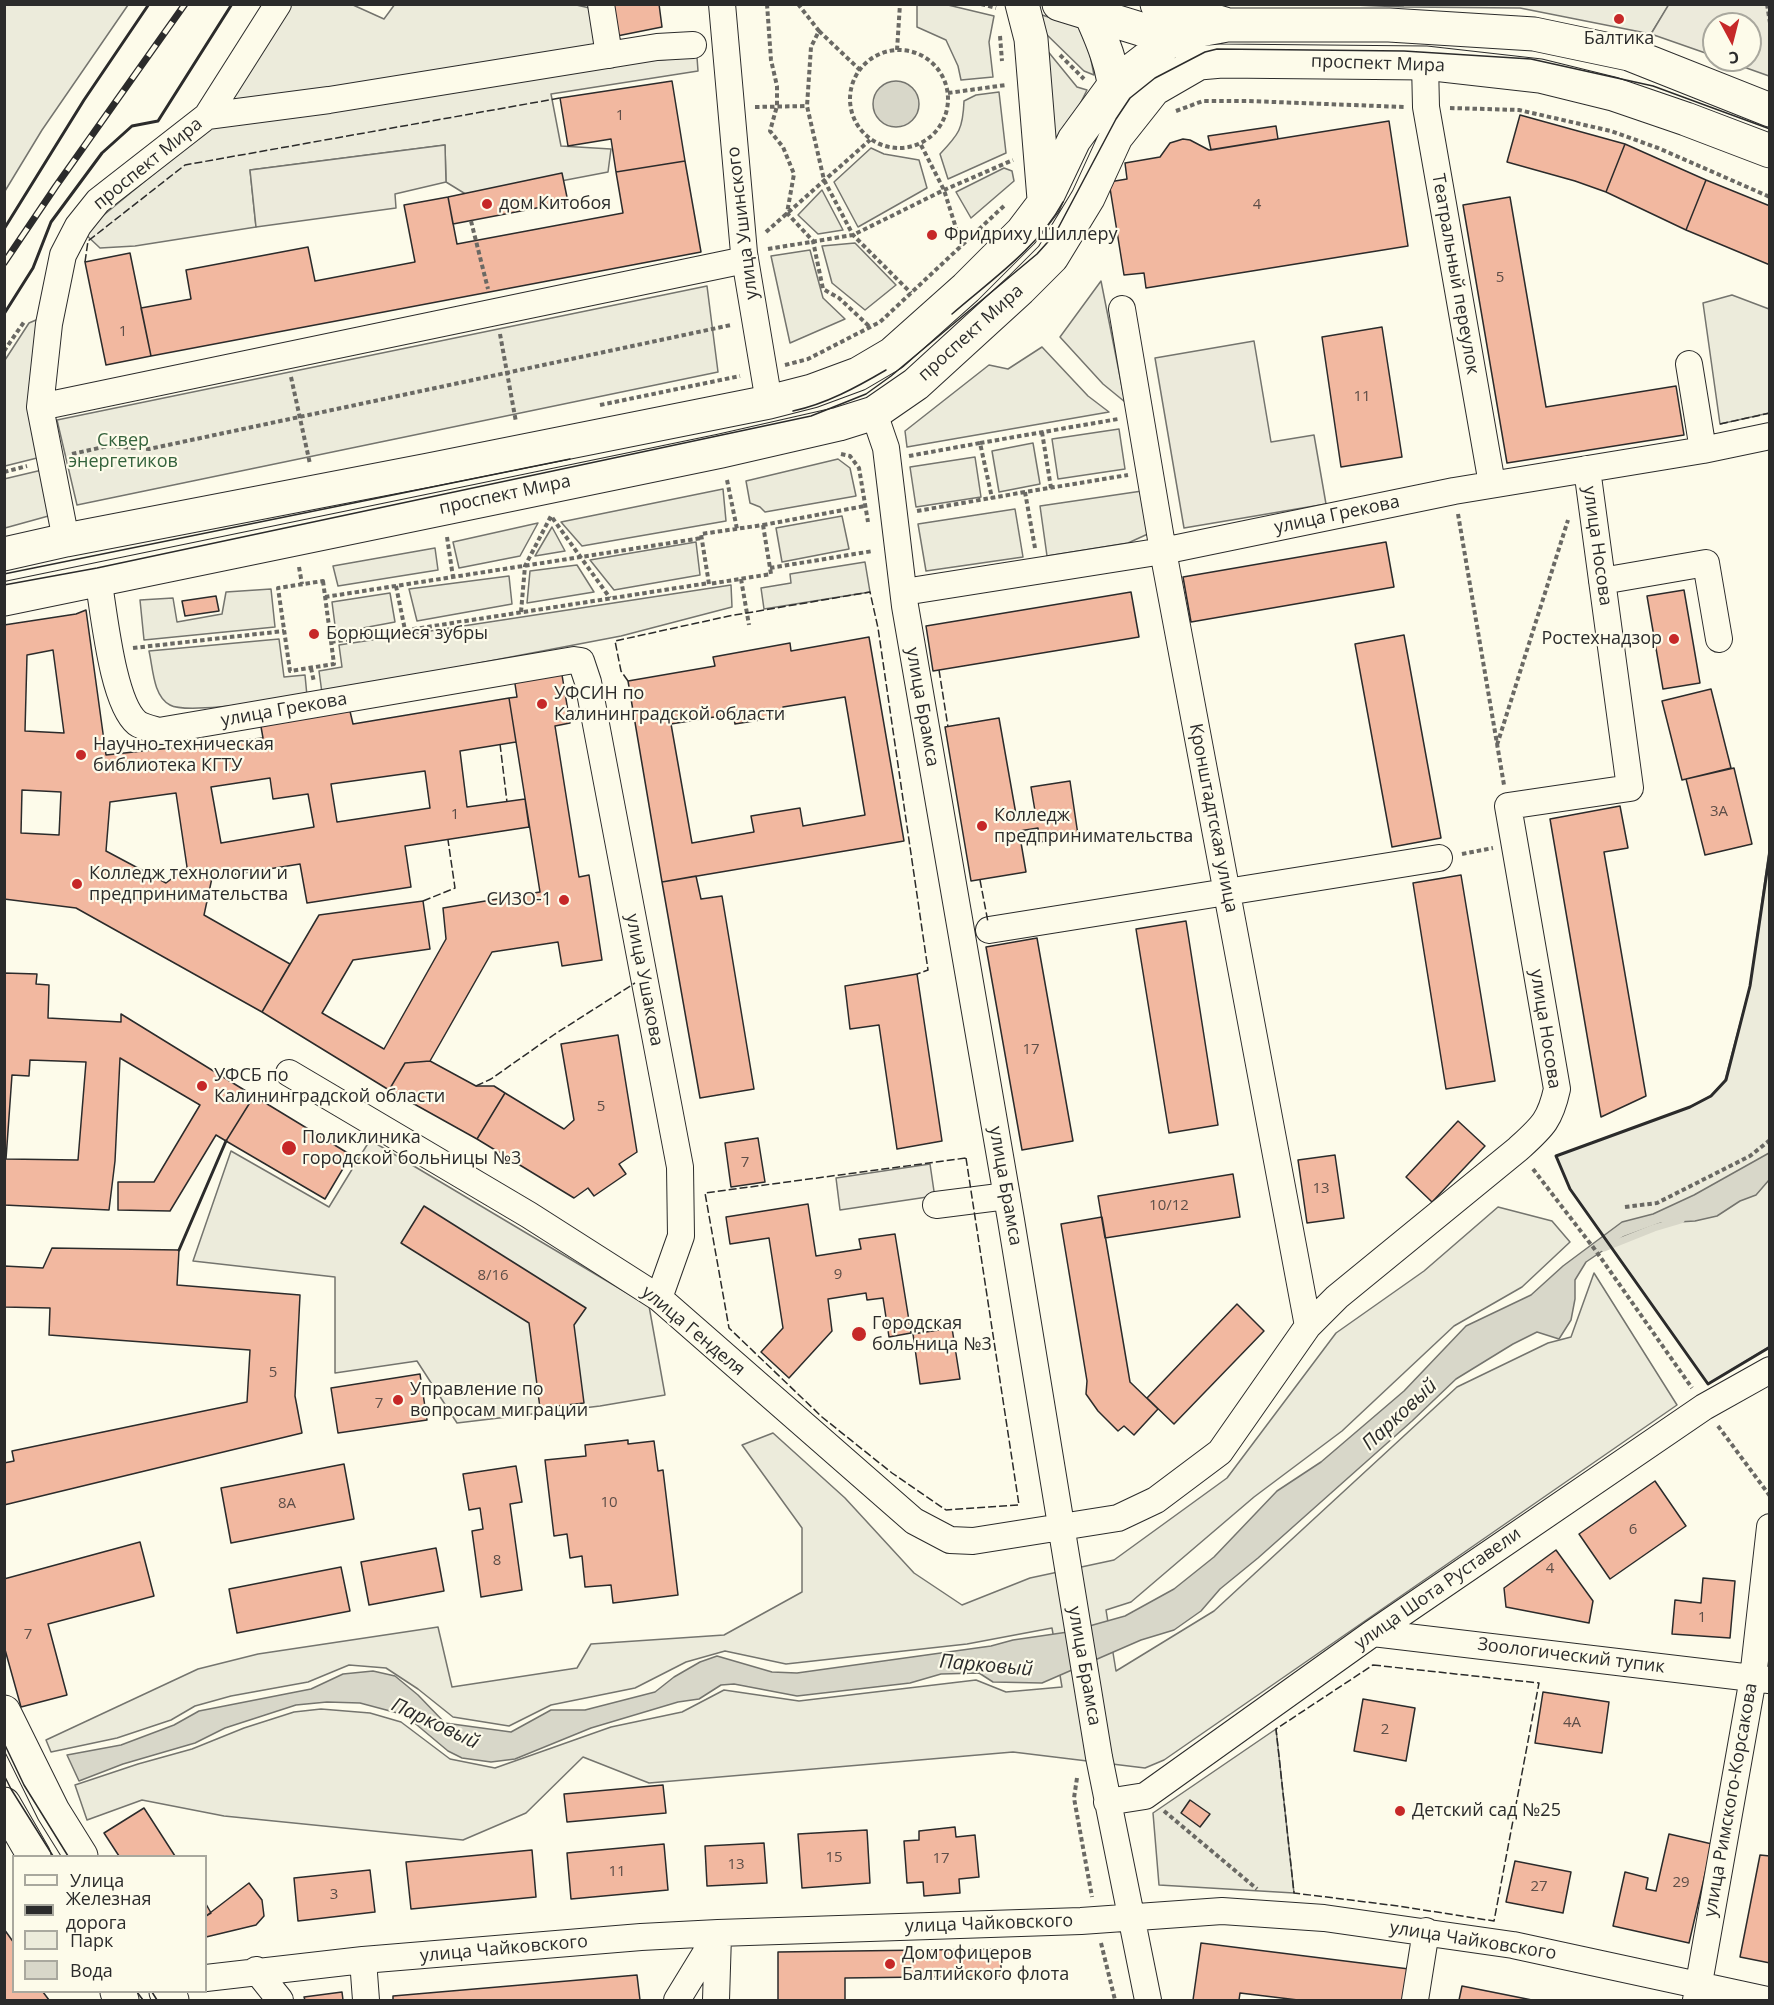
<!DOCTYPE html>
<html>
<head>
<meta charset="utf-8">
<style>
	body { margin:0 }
	#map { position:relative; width:1774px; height:2005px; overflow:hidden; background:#fdfbea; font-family:"Open Sans",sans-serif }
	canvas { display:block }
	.frame { position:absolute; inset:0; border:6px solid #2b2b2b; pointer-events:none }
	.legend { position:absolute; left:12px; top:1855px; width:195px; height:138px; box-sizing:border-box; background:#fdfbea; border:2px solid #a9a89e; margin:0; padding:8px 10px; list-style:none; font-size:18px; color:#2b2b2b }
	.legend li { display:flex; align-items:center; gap:12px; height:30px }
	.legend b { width:30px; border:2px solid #a9a89e }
	.north { position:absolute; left:1702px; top:12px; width:60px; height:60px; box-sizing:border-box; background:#fdfbea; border:2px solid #a9a89e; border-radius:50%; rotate:173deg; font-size:16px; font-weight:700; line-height:24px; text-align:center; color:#2b2b2b }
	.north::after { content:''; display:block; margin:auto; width:21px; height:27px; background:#c62828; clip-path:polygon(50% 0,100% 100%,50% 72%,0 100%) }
</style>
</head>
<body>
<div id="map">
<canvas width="1774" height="2005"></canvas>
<div class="frame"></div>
<ul class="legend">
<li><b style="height:8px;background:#fdfbea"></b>Улица</li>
<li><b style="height:8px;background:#2b2b2b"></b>Железная дорога</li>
<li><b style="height:16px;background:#ecebdb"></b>Парк</li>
<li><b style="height:16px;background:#d8d7c9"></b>Вода</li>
</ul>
<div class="north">С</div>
</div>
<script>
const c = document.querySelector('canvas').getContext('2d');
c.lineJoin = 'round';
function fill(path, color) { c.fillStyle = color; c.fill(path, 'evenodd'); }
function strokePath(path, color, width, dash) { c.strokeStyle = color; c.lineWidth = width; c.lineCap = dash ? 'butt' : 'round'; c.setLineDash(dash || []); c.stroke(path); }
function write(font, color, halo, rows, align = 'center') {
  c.font = font + ' "Open Sans",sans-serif'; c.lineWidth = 4.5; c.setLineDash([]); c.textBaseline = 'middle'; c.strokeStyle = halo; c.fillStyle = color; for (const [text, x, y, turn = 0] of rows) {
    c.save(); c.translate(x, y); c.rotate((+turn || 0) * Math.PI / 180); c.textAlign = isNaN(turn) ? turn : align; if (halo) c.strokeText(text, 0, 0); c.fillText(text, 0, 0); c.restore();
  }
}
const green = new Path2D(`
	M5,4L128,5L42,130L5,191Z
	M395,4H572L594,9L598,47L226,107L288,5H353L384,19Z
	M917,5H948L994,16L989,42L993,77L961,80L958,66L946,40L917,27Z
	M1354,5H1669L1651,34L1520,8L1404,7Z
	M1039,14L1085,29L1094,75L1084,71L1043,31Z
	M1046,49L1077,87L1087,90L1053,158Z
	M697,57L698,71L551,94L561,146L611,149L608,172L472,198L446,182L445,145L250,170L256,227L135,246L100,248L83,232L212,126L606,64Z
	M999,92L1006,153L948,179L940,154C959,134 963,129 964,101L976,95Z
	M871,148L884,154L919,160L927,188L858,227L834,182Z
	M1004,168L1012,171L1014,181L971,218L956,192Z
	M822,190L843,230L818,234L798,215Z
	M855,243L896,285L865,310L832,283L822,246Z
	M810,250L823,298L845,319L790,343L771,256Z
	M1101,281L1125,402L1103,384L1060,337Z
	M707,286L718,372L77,505L57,420Z
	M1732,295L1769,309V413L1720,424L1703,303Z
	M43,317L41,457L5,466V360L29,323Z
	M1042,347L1088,396L1109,412L907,447L905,431L989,365L1008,369Z
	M1119,429L1125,469L1058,479L1052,439Z
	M1033,443L1040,484L999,492L992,451Z
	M975,457L981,497L916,507L910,467Z
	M838,459L850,468L856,496L765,512L760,507L750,503L746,481Z
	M42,470L52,515L5,528L4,479Z
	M723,489L726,521L582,546L561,522Z
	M1142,491L1150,533L1128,543L1047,556L1040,506Z
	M1015,509L1023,557L926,571L918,524Z
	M842,516L849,549L782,562L776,528Z
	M538,523L520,556L459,568L453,542Z
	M552,527L565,551L535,556Z
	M696,542L700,575L614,590L590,560Z
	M435,548L438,570L338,586L333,566Z
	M865,562L870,592L764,609L761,588L791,583L790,574Z
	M577,565L594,592L527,603L530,571Z
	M509,576L512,604L417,621L409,589Z
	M731,585L732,607L621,636L322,693L319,671L342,667L339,645Z
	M271,589L275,627L144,640L140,600L173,598L177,622L222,614L226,592Z
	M390,593L395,622L336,633L332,602Z
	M279,639L284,677L305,675L307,696C282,699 187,715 170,705C153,696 153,668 149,651Z
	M1769,851V1347L1708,1384L1570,1189L1556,1156L1690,1107L1711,1096L1725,1080L1750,986Z
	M370,1140L649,1306L665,1395L600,1406L457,1423L417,1361L335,1373V1277L193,1261L231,1151L329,1207Z
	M1498,1207L1552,1221L1570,1242L1522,1287L1454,1326L1342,1431L1254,1497L1131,1602L1106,1610L1116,1671L1214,1611L1457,1387L1548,1343L1571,1337L1594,1273L1677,1405L1164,1760L1145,1768L1013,1752L649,1783L583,1757L526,1813L463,1840L224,1816L142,1800L87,1820L75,1785L138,1764L192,1749L244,1728L294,1712L321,1709L370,1713L401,1722L450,1759L495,1768L611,1727L682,1712L724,1690L799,1701L976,1680L1006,1692L1062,1687L1052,1628L967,1644L786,1664L725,1651L686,1662L635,1688L551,1705L509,1726L453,1717L418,1689L386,1668L349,1665L308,1682L231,1696L195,1706L171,1720L117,1738L51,1752L46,1740L198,1669L258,1654L438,1627L452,1687L577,1668L591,1644L724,1635L802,1592V1528L742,1445L773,1433L845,1498L914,1573L962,1605L1030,1578L1114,1560L1227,1478L1336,1333L1424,1271Z
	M1276,1729L1294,1893L1159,1885L1153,1813Z`);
fill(green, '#ecebdb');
strokePath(green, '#74746e', 1.5);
const parking = new Path2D(`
	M1669,4L1769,5V76L1724,60H1750V24H1714V56L1651,34Z
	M445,145L446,182L395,194L396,208L256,227L250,170Z
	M1254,341L1271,442L1314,435L1326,504L1184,528L1155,358Z
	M930,1164L936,1205L934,1196L840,1210L836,1178Z`);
fill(parking, '#eceadb');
strokePath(parking, '#74746e', 1.5);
const water = new Path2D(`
	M873 104a23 23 0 1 1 46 0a23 23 0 1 1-46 0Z
	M1769,1153V1180L1756,1195L1740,1201L1717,1216L1695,1221L1661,1223L1623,1237L1586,1262L1575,1280V1299L1571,1320L1559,1339L1537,1332L1513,1344L1456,1379L1412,1421L1258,1558L1220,1589L1201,1611L1174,1630L1141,1640L1042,1683L993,1682L979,1673L941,1674L910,1683L797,1696L734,1684L721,1685L699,1699L678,1702L591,1728L515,1759L491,1762L462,1758L448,1751L405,1715L360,1703L327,1702L296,1705L225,1728L195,1743L123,1764L79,1781L67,1755L121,1745L174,1725L199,1711L311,1689L343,1674L373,1671L395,1676L418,1695L445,1723L511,1732L551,1710H585L655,1692L674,1677L700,1662L717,1656L772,1672L797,1673L991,1646L1013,1640L1068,1632L1125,1616L1174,1589L1214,1557L1277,1491L1321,1462L1404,1391L1466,1326L1531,1295L1563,1266L1622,1222L1653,1214L1694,1195Z`);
fill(water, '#d8d7c9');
strokePath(water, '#74746e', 1.5);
strokePath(new Path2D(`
	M1604,1248L1654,1228L1681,1220`), '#d8d7c9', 7);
const building = new Path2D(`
	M613,4H659L662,27L617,36Z
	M672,81L685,161L616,172L611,139L568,146L560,98Z
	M1520,115L1625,144L1606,192L1575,181L1507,162Z
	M1389,121L1408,246L1146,288L1144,273L1124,275L1109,182L1127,179L1125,163L1160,157L1170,143L1183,139L1190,140L1209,150Z
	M1276,126L1278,139L1211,150L1208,136Z
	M1625,144L1706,180L1686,230L1606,192Z
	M685,161L701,252L151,356L141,308L191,299L186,270L308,247L315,281L415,262L404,205L448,197L457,244L623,213L616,172Z
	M562,173L568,202L453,224L448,197Z
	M1706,180L1770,206V265L1686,230Z
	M1510,197L1546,407L1676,386L1684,435L1507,463L1463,205Z
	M130,253L151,356L106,365L85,262Z
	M1382,327L1402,457L1341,467L1322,337Z
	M1386,542L1394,587L1191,622L1183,577Z
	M1684,590L1700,683L1663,689L1647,596Z
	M1131,592L1139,637L933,671L926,626Z
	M216,596L219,611L185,616L182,601Z
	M86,610L106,755L263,738L260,721L349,707L353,724L509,698L516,742L460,751L467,807L525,799L529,827L405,846L411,887L307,903L300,864L212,878L204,915L290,964L262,1012L76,908L4,899V625L76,614ZM53,650L64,733L25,731L27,655ZM425,771L430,808L337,822L331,784ZM270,778L273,799L308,794L314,827L221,843L211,787ZM22,790L61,792L59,835L21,833ZM176,793L187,867L166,883L106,851L110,802Z
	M1404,635L1441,838L1392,847L1355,644Z
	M869,637L904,841L662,882L628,681L715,666L713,657L790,643L791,651ZM845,697L865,815L803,826L800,808L751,816L754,832L692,843L671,724L733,714L735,724L785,716L783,707Z
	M560,663L570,723L555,726L579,877L589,875L602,960L562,966L558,942L492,952L430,1061L405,1063L389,1090L262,1012L319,915L423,901L430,949L353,960L322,1013L384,1049L446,939L443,908L540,892L509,698L517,697L513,671Z
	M1711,689L1731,768L1682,780L1662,701Z
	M999,718L1017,820L1036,817L1031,787L1070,781L1078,835L1040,842L1038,828L1019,831L1026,872L971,881L945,727Z
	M1734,768L1752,844L1705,855L1686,779Z
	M1620,806L1628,848L1604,852L1646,1096L1601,1117L1550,819Z
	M1461,875L1495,1081L1446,1089L1413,883Z
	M696,876L701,899L722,896L754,1089L700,1098L662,882Z
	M1186,921L1218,1125L1169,1133L1136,929Z
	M1037,938L1073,1141L1022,1150L986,947Z
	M4,973L37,974L36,984L49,985L48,1018L121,1022V1014L254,1096L226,1141L216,1135L170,1211L118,1210V1182H154L200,1105L120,1058L115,1161L109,1210L4,1205ZM30,1060L86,1062L78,1160L6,1159L12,1075L29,1076Z
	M917,974L942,1141L897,1149L879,1025L850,1029L845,986Z
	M618,1035L637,1152L619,1164L626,1174L594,1196L588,1188L574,1198L477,1139L505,1093L564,1129L574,1120L561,1044Z
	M430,1061L476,1086H494L505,1093L477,1139L389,1090L405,1063Z
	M254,1096L351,1155L325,1199L226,1141Z
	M1458,1121L1485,1146L1432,1202L1406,1177Z
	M758,1138L765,1182L731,1187L725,1143Z
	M1335,1155L1344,1218L1307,1223L1298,1160Z
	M1233,1174L1240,1217L1105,1238L1098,1196Z
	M808,1204L816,1256L861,1249L859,1239L895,1234L911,1333L889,1337L883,1298L867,1300L866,1293L828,1299L832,1331L789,1378L761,1352L783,1328L769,1238L730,1244L726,1217Z
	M424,1206L586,1308L574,1325L584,1403L540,1408L529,1323L401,1243Z
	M1102,1217L1130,1382L1158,1409L1134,1435L1124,1426L1118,1431L1098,1411L1086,1394L1087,1381L1061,1224Z
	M52,1248L179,1250L177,1285L300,1295L295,1396L302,1433L4,1505V1463L14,1461L12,1451L247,1402L250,1350L49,1335L50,1308L4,1307V1266L43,1268Z
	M1237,1304L1264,1331L1174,1424L1147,1398Z
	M952,1328L960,1379L920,1384L913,1334Z
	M420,1374L427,1420L338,1433L331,1388Z
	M628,1440V1444L654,1441L658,1471L663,1470L678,1595L613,1603L611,1585L585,1587L582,1556L570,1558L567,1534L554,1536L545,1460L586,1456L585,1445Z
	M344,1464L354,1519L231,1543L221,1488Z
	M516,1466L522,1502L510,1504L522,1590L481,1597L472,1531L483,1529L480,1508L469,1510L463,1474Z
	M1655,1481L1686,1526L1610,1579L1579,1534Z
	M140,1542L154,1596L48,1624L67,1695L21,1707L4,1646V1579Z
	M436,1548L444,1591L369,1605L361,1562Z
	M1556,1550L1593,1601L1589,1623L1506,1607L1504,1588Z
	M341,1567L350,1611L237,1633L229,1589Z
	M1703,1578L1735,1581L1730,1638L1672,1634L1675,1600L1701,1603Z
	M1543,1692L1609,1702L1602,1753L1535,1743Z
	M1363,1699L1415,1708L1406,1761L1354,1751Z
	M663,1785L666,1813L567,1822L564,1794Z
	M1190,1800L1210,1814L1200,1827L1181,1813Z
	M144,1808L175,1856H119L104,1833Z
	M955,1827L956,1837L975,1835L979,1877L959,1879L960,1893L924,1896L923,1882L907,1883L904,1841L919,1840V1831Z
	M867,1830L870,1883L802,1888L798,1834Z
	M1669,1834L1712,1844L1689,1943L1613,1926L1625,1872L1648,1878L1646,1889L1656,1891Z
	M764,1843L767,1883L707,1886L705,1846Z
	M664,1844L668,1890L571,1899L567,1853Z
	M532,1850L536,1897L411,1909L406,1862Z
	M1760,1855L1770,1856V1963L1740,1957Z
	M1515,1861L1571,1872L1563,1913L1506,1902Z
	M370,1870L375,1912L298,1921L294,1878Z
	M249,1883L262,1900L264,1916L256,1925L206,1937V1916Z
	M206,1904L211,1913L206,1916Z
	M4,1929L14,1943V1992H43L49,2000H4Z
	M1201,1943L1409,1969L1405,2000H1298L1240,1993L1239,2000H1193Z
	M1001,1949V1976L845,1978V2000H778V1952Z
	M637,1975L640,2000H393V1996Z
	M1462,1986L1532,2000H1459Z
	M342,1992L343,2000H305L304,1997Z`);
fill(building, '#f2b8a0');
strokePath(building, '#2b2b2b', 1.5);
const minor = new Path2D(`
	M601,4L609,55
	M722,4L744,253L769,402
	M1425,63L1426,107L1492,484
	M207,116L329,100L657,47L693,45
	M1122,309L1163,551L1308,1326
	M1689,364L1703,450
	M40,407L745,260
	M874,413L886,448L905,606L1011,1220L1099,1757L1148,2000
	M66,540L40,407L49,324L63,255L78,226L98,201L207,116L278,4
	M98,578C104,611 112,702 137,723C142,727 152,729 159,731L574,660L581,661L588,682L680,1167L681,1236L659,1298
	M1602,581L1706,563L1719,639
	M904,592L1163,551L1454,491L1703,450L1770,436
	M989,930L1439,858
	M289,1073L529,1215L659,1298L914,1521L950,1540L973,1541L1118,1518L1156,1500L1220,1452L1308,1326L1337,1297L1518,1149C1542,1127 1550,1121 1557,1089L1508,806L1630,788L1587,469
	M936,1205L1007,1196
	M1373,1633L1769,1680
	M1107,1802L1145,1796L1373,1633L1704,1407L1770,1370
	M363,1960L366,2000
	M256,1970L280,2000
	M206,1978L363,1960L641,1937L718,1933L1081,1921L1222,1911L1324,1918L1513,1945L1767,2000
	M677,2000L718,1933
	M716,2000L718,1935
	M1415,2000L1426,1931
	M1696,2000L1753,1678L1770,1527`);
const major = new Path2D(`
	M1022,4L1031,39L1044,199
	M1059,4L1186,43
	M1086,4C1101,36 1116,70 1116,105
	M1157,4L1225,24
	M4,554L66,540L429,470L769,402L812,391L858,374L892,354L966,288L1022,232L1044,203L1074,140L1112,88L1132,70L1171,40L1194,31L1227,25H1389L1534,34L1629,54L1770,110
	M4,599L721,451L839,424L874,413L916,384L1020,289L1052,257L1088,198L1116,137L1154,89L1199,63L1222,61L1425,63L1540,76L1613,94L1686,119L1770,151
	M4,1712L53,1811L81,1856
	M4,1804L34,1856
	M117,1992L122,2000
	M166,1992L172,2000`);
strokePath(minor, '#2b2b2b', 28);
strokePath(major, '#2b2b2b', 35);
strokePath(new Path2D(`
	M767,4L771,60L777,86V106L770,131L783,147L794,174L787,213L813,241L823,289L839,298L871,328
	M798,4L819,31L811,47L807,106L824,180L853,235L911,293
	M981,4L996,8
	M1767,4L1770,23
	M819,31L860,70
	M1000,36L1002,61
	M850 99a49 49 0 1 1 98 0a49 49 0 1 1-98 0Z
	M897,50L900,4
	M1060,55L1084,79
	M948,93L1006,85
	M755,107L807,106
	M1450,108L1519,110L1611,131L1658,148L1770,197
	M1176,111L1203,101H1248L1404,107
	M921,145L944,190L962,247
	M471,221L488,289
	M766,232L870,140
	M768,249L853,235L944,190L1013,160
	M500,334L516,422
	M4,351L24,322
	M785,365L808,359L880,322L1006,204
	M291,377L310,464
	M600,405L740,376
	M1042,432L1051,488
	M980,443L1118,419
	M72,454L108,446L149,449L731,325
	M841,454L850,456L859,468L868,522
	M909,456L980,443L992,498
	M4,472L27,466
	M727,480L737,529
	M917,511L1025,492
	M1458,514L1504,785
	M763,525L771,574L709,584L701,534Z
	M763,525L865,506
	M447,537L453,577
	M1035,548L1025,492L1128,475
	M299,567L302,584
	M770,568L873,551
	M741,579L749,625
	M323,581L334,664L290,671L278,588Z
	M396,586L405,630
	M325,597L702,538
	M521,612L525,566L551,516L610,598
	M331,642L709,583
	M133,648L284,631
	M311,668L314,682
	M1497,745L1568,520
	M1462,854L1493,848
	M1533,1169L1596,1251L1692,1388
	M1625,1207L1657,1203L1750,1156L1770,1140
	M1718,1426L1770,1496
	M1077,1778L1074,1798L1092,1897
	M1164,1811L1257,1889
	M1101,1943L1115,2000`), '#6a6964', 4, [4.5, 3]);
strokePath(minor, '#fdfbea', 26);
strokePath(major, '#fdfbea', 33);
strokePath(new Path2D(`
	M952,314C991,280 1038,248 1063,202
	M793,411C826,404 857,387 886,370
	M4,574L570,459
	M4,585L97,568L811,416L866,394L891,376L1037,254L1055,234L1116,119L1130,98L1155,78L1205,52L1217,49L1404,51L1531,59L1653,86L1770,129
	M4,1743L24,1785L68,1856
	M4,1775L11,1789L53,1856
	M137,1992L143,2000
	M152,1992L157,2000`), '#2b2b2b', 1.5);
const rail = new Path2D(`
	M4,263L56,186L185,4`);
strokePath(rail, '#2b2b2b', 7);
strokePath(rail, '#fdfbea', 4.5, [14]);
strokePath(new Path2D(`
	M85,262L88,241L185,165L560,98
	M1720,424L1770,413
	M939,670L948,727
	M628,681L621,671L615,641L729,616L870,592L878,628L928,970L917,974
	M568,712L586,709
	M500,744L507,802
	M980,880L988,922
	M423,901L455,888L448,840
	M476,1086L491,1079L555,1034L635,983
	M966,1158L1019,1505L946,1510L892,1473L822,1417L729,1328L705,1193Z
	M1373,1665L1539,1683L1494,1921L1398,1906L1294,1893L1276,1729Z`), '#2b2b2b', 1.5, [8, 3]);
strokePath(new Path2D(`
	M4,229L84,100L149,4
	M4,314L33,268L51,222L102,153L132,126L158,121L232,4
	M1770,851L1750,986L1726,1080L1711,1096L1690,1107L1556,1156L1570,1189L1708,1384L1770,1347
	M179,1250L226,1141`), '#2b2b2b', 3);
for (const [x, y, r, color] of [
	[1619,19,6,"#c62828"],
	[487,204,6,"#c62828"],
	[932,235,6,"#c62828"],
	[314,634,6,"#c62828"],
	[1674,639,6,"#c62828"],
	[542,704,6,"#c62828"],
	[81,755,6,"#c62828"],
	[982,826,6,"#c62828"],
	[77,884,6,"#c62828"],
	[564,900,6,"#c62828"],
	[202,1086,6,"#c62828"],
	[289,1148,8,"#c62828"],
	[859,1334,8,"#c62828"],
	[398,1400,6,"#c62828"],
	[1400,1811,6,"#c62828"],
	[890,1964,6,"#c62828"]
]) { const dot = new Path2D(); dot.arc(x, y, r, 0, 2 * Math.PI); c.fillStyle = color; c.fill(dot); strokePath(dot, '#fdfbea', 2); }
write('15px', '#5d4e48', null, [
	["1",620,116],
	["4",1257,205],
	["5",1500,278],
	["1",123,332],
	["11",1362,397],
	["3А",1719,812],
	["1",455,815],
	["17",1031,1050],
	["5",601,1107],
	["7",745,1163],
	["13",1321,1189],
	["10/12",1169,1206],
	["9",838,1275],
	["8/16",493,1276],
	["5",273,1373],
	["7",379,1404],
	["10",609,1503],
	["8А",287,1504],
	["6",1633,1530],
	["8",497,1561],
	["4",1550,1569],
	["1",1702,1618],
	["7",28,1635],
	["4А",1572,1723],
	["2",1385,1730],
	["15",834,1858],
	["17",941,1859],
	["13",736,1865],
	["11",617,1872],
	["29",1681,1883],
	["27",1539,1887],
	["3",334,1895]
]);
write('18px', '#2b2b2b', '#fdfbea', [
	["Балтика",1619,39,"center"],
	["дом Китобоя",499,204],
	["Фридриху Шиллеру",944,235],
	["Борющиеся зубры",326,634],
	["Ростехнадзор",1662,639,"right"],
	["УФСИН по",554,694],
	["Калининградской области",554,715],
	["Научно-техническая",93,745],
	["библиотека КГТУ",93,766],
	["Колледж",994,816],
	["предпринимательства",994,837],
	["Колледж технологии и",89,874],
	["предпринимательства",89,895],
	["СИЗО-1",552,900,"right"],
	["УФСБ по",214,1076],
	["Калининградской области",214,1097],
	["Поликлиника",302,1138],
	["городской больницы №3",302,1159],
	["Городская",872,1324],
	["больница №3",872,1345],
	["Управление по",410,1390],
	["вопросам миграции",410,1411],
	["Детский сад №25",1412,1811],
	["Дом офицеров",902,1954],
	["Балтийского флота",902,1975]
], 'left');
write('18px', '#2b2b2b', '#fdfbea', [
	["проспект Мира",1378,64,2],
	["проспект Мира",148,164,-39],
	["улица Ушинского",743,223,-97],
	["Театральный переулок",1455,274,80],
	["проспект Мира",971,333,-42],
	["проспект Мира",505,495,-12],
	["улица Грекова",1337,515,-12],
	["улица Носова",1597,546,82],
	["улица Брамса",922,707,80],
	["улица Грекова",284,710,-10],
	["Кронштадтская улица",1213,818,79],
	["улица Ушакова",644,980,79],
	["улица Носова",1545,1029,81],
	["улица Брамса",1005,1186,80],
	["улица Генделя",693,1331,40],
	["улица Шота Руставели",1438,1589,-35],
	["Зоологический тупик",1571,1656,7],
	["улица Брамса",1084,1666,80],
	["улица Римского-Корсакова",1731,1800,-80],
	["улица Чайковского",989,1924,-2],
	["улица Чайковского",1473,1941,9],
	["улица Чайковского",504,1949,-5]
]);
write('18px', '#34623c', '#fdfbea', [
	["Сквер",123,441],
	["энергетиков",123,462]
]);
write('italic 20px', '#2b2b2b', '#fdfbea', [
	["Парковый",1400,1415,-43],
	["Парковый",986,1666,5],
	["Парковый",435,1724,25]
]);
</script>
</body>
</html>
